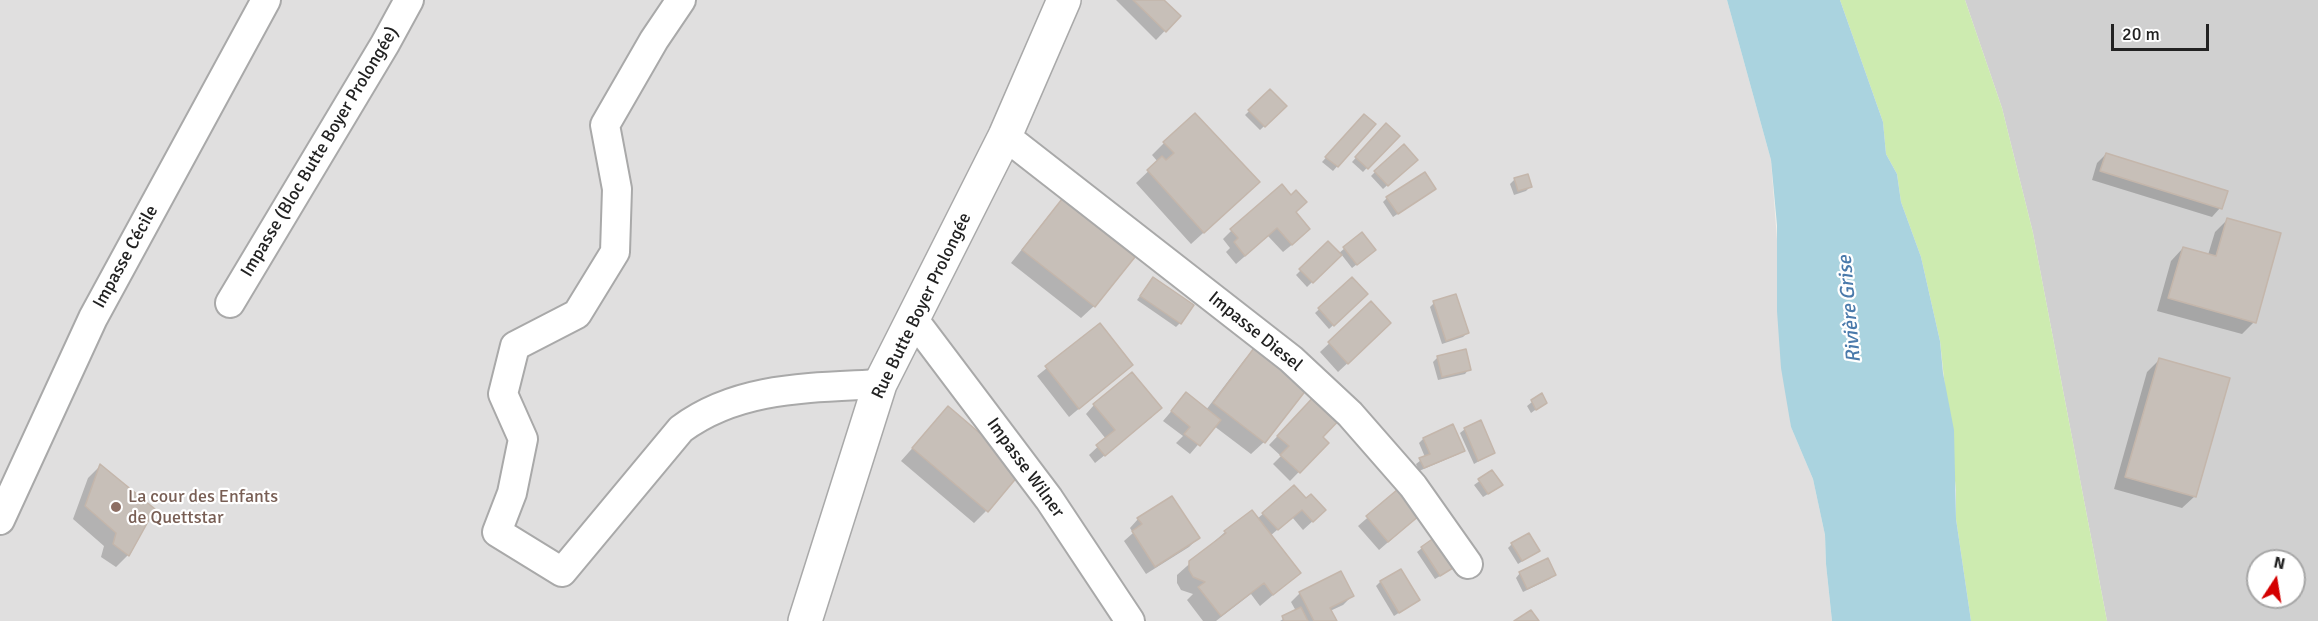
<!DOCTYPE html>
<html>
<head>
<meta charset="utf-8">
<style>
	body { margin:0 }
	#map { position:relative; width:2318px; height:621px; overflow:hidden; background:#f2efe9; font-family:Signika,sans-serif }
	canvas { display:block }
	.north { position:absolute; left:2246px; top:549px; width:60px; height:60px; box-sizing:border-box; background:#fff; border:2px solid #a7a7a7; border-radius:50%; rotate:12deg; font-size:16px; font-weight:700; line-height:24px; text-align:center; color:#222 }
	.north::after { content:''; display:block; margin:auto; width:21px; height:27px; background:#d40000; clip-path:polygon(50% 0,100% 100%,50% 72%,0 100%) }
	.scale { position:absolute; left:2111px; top:24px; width:98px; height:27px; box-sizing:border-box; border:3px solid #222; border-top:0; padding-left:8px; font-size:18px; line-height:21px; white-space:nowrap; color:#222; -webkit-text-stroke:4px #fff; paint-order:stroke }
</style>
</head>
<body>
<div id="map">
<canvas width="2318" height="621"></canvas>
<div class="north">N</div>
<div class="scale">20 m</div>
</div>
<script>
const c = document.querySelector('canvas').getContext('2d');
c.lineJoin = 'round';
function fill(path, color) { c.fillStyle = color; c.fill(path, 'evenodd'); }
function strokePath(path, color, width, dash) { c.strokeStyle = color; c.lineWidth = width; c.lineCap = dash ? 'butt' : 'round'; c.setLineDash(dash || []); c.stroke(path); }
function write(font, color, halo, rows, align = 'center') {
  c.font = font + ' Signika,sans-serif'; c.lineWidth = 4.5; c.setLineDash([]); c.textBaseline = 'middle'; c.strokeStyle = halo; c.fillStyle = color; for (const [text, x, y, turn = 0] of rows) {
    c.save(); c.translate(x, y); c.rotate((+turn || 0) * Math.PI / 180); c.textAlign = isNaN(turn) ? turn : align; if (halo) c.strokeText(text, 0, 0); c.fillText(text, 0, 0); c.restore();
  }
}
fill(new Path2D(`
	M0,0H1727L1771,160L1791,427L1813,479L1825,535L1826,564L1832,621H0Z`), '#e0dfdf');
fill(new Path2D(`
	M1965,0H2318V621H2107L2033,233L2002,108ZM2258,561H2294V597H2258Z`), '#d0d0d0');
fill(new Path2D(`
	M1840,0H1965L2002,108L2033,233L2107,621H1971L1956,519V490L1940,341L1921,257L1901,202L1897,174L1886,154L1883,122Z`), '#cdebb0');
fill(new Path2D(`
	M1727,0H1840L1883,122L1886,154L1897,174L1901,202L1921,257L1940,341L1943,373L1954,430L1956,519L1971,621H1832L1826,564L1825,535L1813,479L1791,427L1781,368L1777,311V225L1771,160Z`), '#aad3df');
fill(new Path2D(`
	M1116,0H1162L1179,16L1156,40Z
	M1270,91L1285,106L1260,130L1245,115Z
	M1364,116L1374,125L1333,171L1322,162Z
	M1386,125L1397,136L1363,172L1352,162Z
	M1164,143L1245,195L1191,244L1136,183L1158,162L1152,155Z
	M2106,154L2220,208L2212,217L2092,180L2097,163Z
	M1416,159L1383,189L1371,176L1375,172Z
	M1515,179L1530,187L1526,191L1514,195L1510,184Z
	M1434,189L1393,217L1383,202L1387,198Z
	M1063,201L1094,306L1081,318L1011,263L1050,214Z
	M1294,213L1300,238L1283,252L1268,236L1236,264L1226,252L1230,248L1223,239L1232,230Z
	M2227,220L2254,322L2242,334L2157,311L2171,261L2183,248L2208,255L2215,232Z
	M1361,234L1370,254L1352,268L1341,254L1307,287L1296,275L1328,243L1338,254Z
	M1352,279L1366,294L1329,329L1315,313Z
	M1149,283L1180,323L1176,327L1137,300Z
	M1434,303L1468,332L1463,337L1442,344L1430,307Z
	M1371,304L1381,332L1338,372L1320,352Z
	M1100,325L1131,365L1069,417L1037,376Z
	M1257,346L1264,442L1251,454L1214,426L1190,454L1176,443L1183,436L1163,421L1186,394L1206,410L1245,359Z
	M1437,358L1469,369L1465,374L1438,380L1433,362Z
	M2159,360L2195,496L2182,508L2114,489L2147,372Z
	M1319,393L1321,437L1327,443L1290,481L1273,464L1281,456L1269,445Z
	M1541,395L1546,402L1531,413L1527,406Z
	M1094,405L1152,417L1095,463L1089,455L1106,439L1086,414Z
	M948,408L986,511L974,523L901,461Z
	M1465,429L1493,453L1474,464L1460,433Z
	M1423,439L1463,450L1459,454L1419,471L1416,464L1425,457L1419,443Z
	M100,466L128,555L116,567L101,557L104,546L73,519L88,478Z
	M1492,472L1496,489L1483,497L1474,485Z
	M1404,486L1415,519L1379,550L1358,526Z
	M1294,487L1315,519L1303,530L1292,517L1270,536L1299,573L1260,606L1251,594L1216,621H1203L1187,600L1193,594L1181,590L1177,583V575L1225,532L1257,519Z
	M1138,519L1198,538L1189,547L1146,574L1124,541L1133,533L1130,528Z
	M1512,544L1538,551L1518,564L1508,548Z
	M1422,548L1455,567L1435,579L1417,552Z
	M1340,573L1352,596L1343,605L1330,611L1335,621H1280L1296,611L1291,602L1300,593Z
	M1520,573L1554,574L1550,579L1523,592L1516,578Z
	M1380,582L1418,600L1394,616L1376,586Z`), '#0003');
const building = new Path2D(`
	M1133,0H1164L1181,16L1166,32Z
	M1270,89L1287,106L1265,127L1248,110Z
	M1195,113L1260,182L1204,233L1147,170L1162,156L1166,160L1174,153L1163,142Z
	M1364,114L1376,124L1338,167L1325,157Z
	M1386,123L1400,136L1368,169L1355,157Z
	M1404,144L1418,160L1388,186L1374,171Z
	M2106,153L2228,191L2222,209L2100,171Z
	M1425,172L1436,189L1398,214L1386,197Z
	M1528,174L1532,187L1518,191L1514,178Z
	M1282,184L1291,195L1296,190L1307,202L1296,212L1310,229L1292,245L1277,228L1245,256L1234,242L1238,238L1230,229Z
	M1062,199L1135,257L1095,307L1022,250Z
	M2227,218L2281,233L2256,323L2168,298L2183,247L2216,256Z
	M1362,232L1376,250L1357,265L1343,247Z
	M1328,241L1342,255L1313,283L1299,269Z
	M1153,277L1194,305L1181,324L1140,296Z
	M1352,277L1368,294L1334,326L1318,308Z
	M1456,294L1469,333L1446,341L1433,301Z
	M1371,301L1391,323L1348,364L1328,342Z
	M1100,323L1133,365L1079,409L1045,366Z
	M1257,344L1310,385L1265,443L1213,403Z
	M1466,349L1471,370L1442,377L1437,356Z
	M2159,358L2230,378L2196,497L2125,477Z
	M1132,372L1162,408L1105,456L1096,445L1115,430L1093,404Z
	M1319,391L1344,415L1323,437L1329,443L1300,473L1280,455L1289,446L1277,436Z
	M1186,392L1221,420L1200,446L1184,434L1190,427L1171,411Z
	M1542,393L1547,403L1536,410L1531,400Z
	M948,406L1023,470L988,512L912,448Z
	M1481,420L1495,453L1478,461L1464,428Z
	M1453,424L1465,451L1424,468L1419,458L1430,454L1423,438Z
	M100,464L155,509L129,556L113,544L116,533L85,506Z
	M1492,470L1503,485L1488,494L1478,479Z
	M1404,484L1426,510L1388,542L1366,516Z
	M1294,485L1306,498L1311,494L1326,510L1313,522L1302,510L1278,530L1262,513Z
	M1172,496L1200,538L1155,567L1132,531L1142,524L1137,518Z
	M1252,510L1301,573L1273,595L1264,583L1221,616L1198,587L1205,582L1193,577L1189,570V561L1226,533L1224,531Z
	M1441,533L1461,563L1440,576L1421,547Z
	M1529,533L1540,551L1522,561L1511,543Z
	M1548,558L1556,575L1527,589L1519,572Z
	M1401,569L1420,600L1399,613L1380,581Z
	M1341,571L1354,596L1330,608L1337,621H1314L1299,592Z
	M1301,607L1308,621H1284L1282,616Z
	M1531,610L1539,621H1514Z`);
fill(building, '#c7bfb8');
strokePath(building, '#c4b6ab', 1.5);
const minor = new Path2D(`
	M681,0L654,40L605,125L617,189L615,252L577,314L515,346L503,394L523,439L512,493L497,532L562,572L681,429C739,386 811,388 880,384
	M1005,136L1291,359L1350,414L1413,486L1468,564
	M230,303L385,44L409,0
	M914,320L1049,499L1130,621
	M0,520L93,318L266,0`);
const tertiary = new Path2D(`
	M805,621L880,384L1005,136L1064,0`);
strokePath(minor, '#a9a9a9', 32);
strokePath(tertiary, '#a9a9a9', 36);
strokePath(minor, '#fff', 28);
strokePath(tertiary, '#fff', 33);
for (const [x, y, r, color] of [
	[116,507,6,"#8d6e63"]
]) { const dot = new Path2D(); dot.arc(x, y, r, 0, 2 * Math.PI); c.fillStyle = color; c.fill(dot); strokePath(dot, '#fff', 2); }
write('18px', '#222', '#fff', [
	["Impasse (Bloc Butte Boyer Prolongée)",320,152,-59],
	["Impasse Cécile",126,257,-61],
	["Rue Butte Boyer Prolongée",922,306,-64],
	["Impasse Diesel",1255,332,39],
	["Impasse Wilner",1025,468,54]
]);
write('18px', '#785e54', '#fff', [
	["La cour des Enfants",128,497],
	["de Quettstar",128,518]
], 'left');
write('italic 20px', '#4a7aab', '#fff', [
	["Rivière Grise",1850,309,-95]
]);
</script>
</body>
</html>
